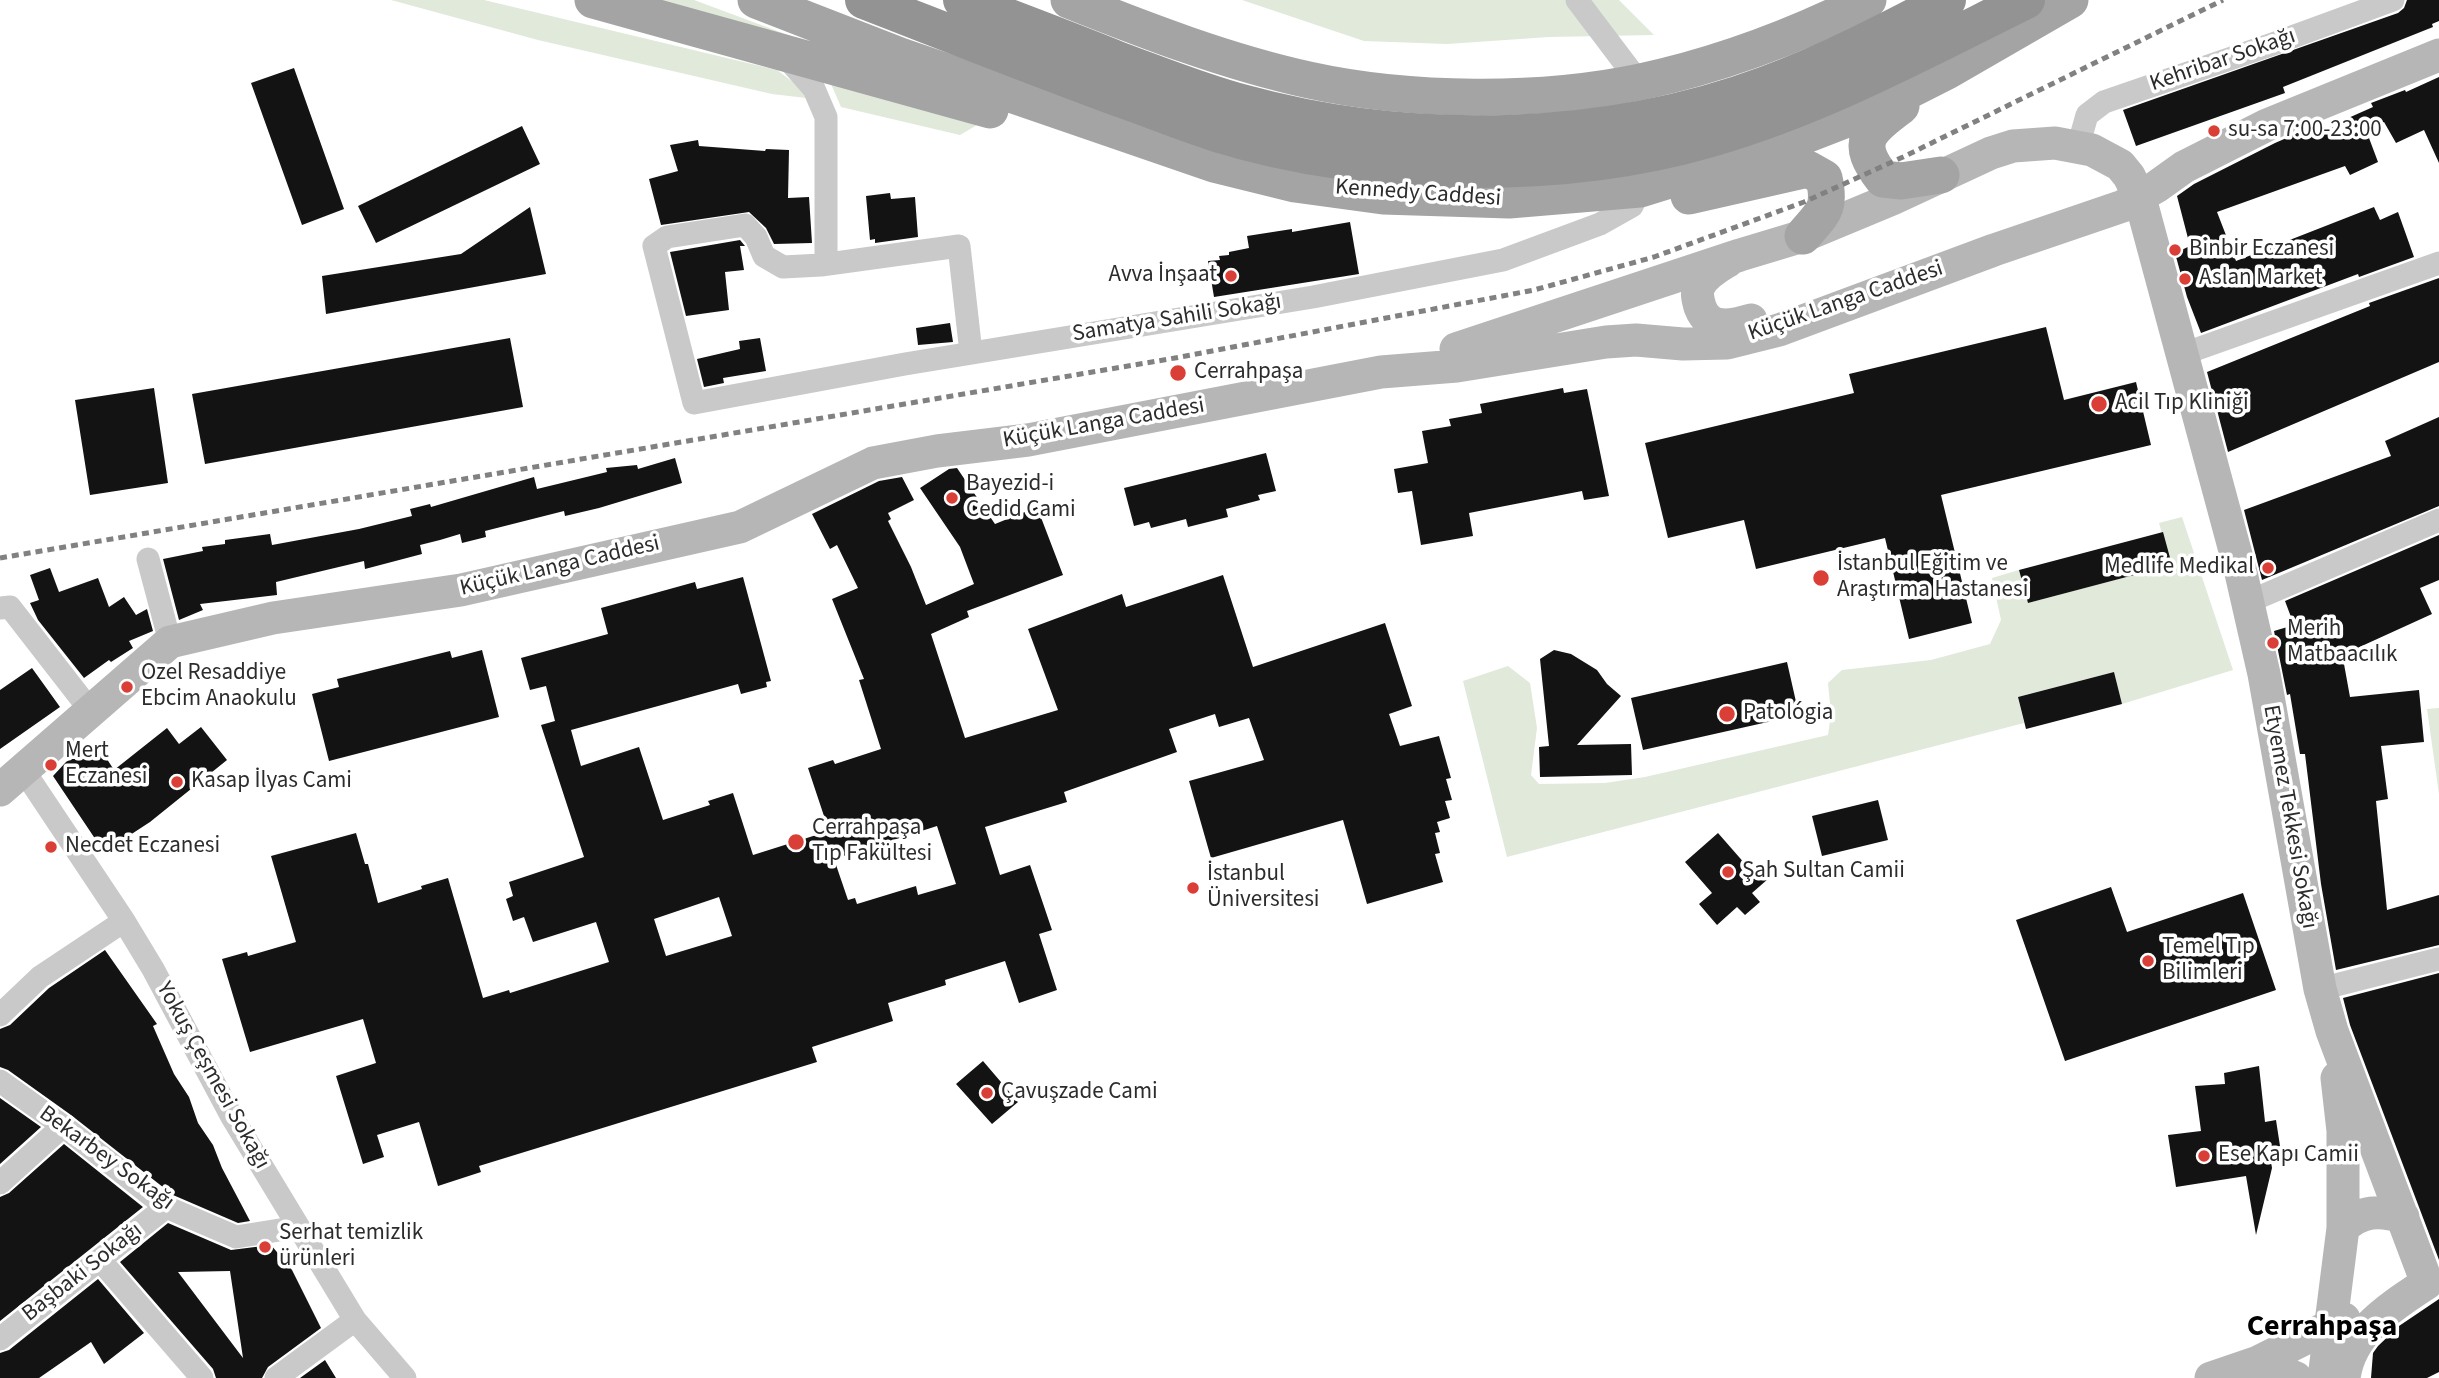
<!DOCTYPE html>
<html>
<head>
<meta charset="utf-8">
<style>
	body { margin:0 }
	canvas { display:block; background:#fff }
</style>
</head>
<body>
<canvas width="2439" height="1378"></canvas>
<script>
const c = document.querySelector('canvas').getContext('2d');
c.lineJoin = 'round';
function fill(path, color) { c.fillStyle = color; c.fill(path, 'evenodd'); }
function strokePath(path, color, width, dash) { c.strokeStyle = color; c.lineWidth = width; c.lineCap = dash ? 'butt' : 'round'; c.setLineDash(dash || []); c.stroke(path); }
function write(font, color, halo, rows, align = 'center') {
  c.font = font + ' "Source Sans 3",sans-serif'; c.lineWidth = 7; c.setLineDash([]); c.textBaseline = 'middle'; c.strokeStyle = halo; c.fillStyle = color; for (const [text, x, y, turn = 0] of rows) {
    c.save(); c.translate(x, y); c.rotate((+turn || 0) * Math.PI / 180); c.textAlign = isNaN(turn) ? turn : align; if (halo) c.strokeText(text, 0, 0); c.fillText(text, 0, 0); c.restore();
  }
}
fill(new Path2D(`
	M391,0H484L777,70L815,99L772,94L538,40Z
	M655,0H694L815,45Z
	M1242,0H1619L1654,35L1549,37L1447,44L1364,41Z
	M831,84L977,125L960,135L841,107Z
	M2182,517L2233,670L2122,704L2114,672L2018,697L2024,723L1507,857L1463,681L1508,666L1530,683L1537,728L1531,775L1539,784L1605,783L1645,777L1828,735L1831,714L1828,683L1842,670L1931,660L1990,644L2001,620L1992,578L2019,570L2028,603L2171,565L2159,523Z
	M2439,708V794L2427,709Z`), '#e0e9da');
fill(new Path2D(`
	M2407,0H2439V21L2432,24L2433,27L2283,87L2285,93L2136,146L2123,110L2398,13L2404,8Z
	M294,68L344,209L302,225L251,83Z
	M2439,77V163L2424,130L2396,143L2384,122L2366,130L2378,162L2350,175L2345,166L2217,212L2236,261L2374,207L2380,220L2398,212L2414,257L2359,277L2358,274L2201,333L2187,297L2175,253L2190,246L2177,196L2194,184L2275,143L2298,133L2299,138L2315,126L2328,127L2373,107L2371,103L2405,90L2406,92Z
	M522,126L540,164L376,243L358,206Z
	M698,140L699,146L765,151L766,149L789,150L788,198L809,197L812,243L774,244L766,228L749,212L661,225L649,179L678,171L670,145Z
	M890,193L891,199L915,197L918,237L875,243V239L870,240L866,196Z
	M530,207L546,274L326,314L322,276L461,254Z
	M1350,222L1359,274L1214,297L1208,261L1220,260L1219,256L1229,255V252L1249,248L1247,236L1292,229V232Z
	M740,240L745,246H740L744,270L725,272L729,310L686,316L670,252Z
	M2439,278V362L2228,452L2207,372L2370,306L2369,303Z
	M950,323L953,342L918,345L916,328Z
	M2046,327L2064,400L2136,382L2151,445L1941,495L1972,623L1909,639L1885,538L1756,569L1744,520L1668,538L1645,443L1854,393L1849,374Z
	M510,338L523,407L205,464L192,394Z
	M760,338L766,371L723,378L724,383L704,387L697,359L740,349L739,341Z
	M154,388L168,483L90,495L75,400Z
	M1563,388L1564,393L1587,389L1609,496L1584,500L1582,491L1469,513L1473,536L1421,545L1412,491L1398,493L1394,469L1428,463L1422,431L1451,426L1449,419L1482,413L1480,404Z
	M2439,417V506L2262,580L2244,510L2391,456L2385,441Z
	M1266,453L1276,491L1258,495L1260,500L1226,509L1228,517L1188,527L1186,519L1151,528L1149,522L1134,526L1124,488Z
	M675,458L682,483L599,508L565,516L564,511L485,531L486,537L462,543L460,534L440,540L420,545L422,554L365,569L364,561L276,582L277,595L200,604L203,610L179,620L163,559L203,551L202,547L225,544V540L270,534L272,545L359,529L412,516L410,509L430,504L431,507L534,477L537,489L607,472L606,468L637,465L638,469Z
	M957,468L995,524L1037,507L1063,575L967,611L969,617L931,634L965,738L1058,710L1028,629L1122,594L1126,607L1223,575L1253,667L1385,623L1412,706L1389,714L1400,746L1439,736L1451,778L1446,779L1452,800L1445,801L1450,818L1437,822L1440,832L1435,833L1440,853L1435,854L1443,882L1367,904L1343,820L1211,858L1189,781L1264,760L1249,718L1219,727L1215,714L1169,729L1177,752L1064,792L1067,802L985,827L1000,875L1030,865L1052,930L1039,934L1057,990L1019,1003L1005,961L945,980L946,985L888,1003L893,1021L812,1047L817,1062L479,1166L481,1172L438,1186L419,1122L377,1135L384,1157L363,1164L336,1076L376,1063L363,1019L250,1052L222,959L247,952L248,956L296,942L271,856L356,833L365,864H368L378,903L422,889L421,886L448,878L483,998L509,990L510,993L609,962L596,922L533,942L524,917L513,921L506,899L513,896L509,882L584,857L541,725L555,721L546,686L530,690L521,658L608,634L601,608L695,582L697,589L743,577L771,681L766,682L767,687L741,694L738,684L571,730L581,766L639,747L663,820L710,805L708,801L733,793L753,855L829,831L808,768L833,760L835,764L881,749L859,680L864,679L832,599L858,588L837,545L830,549L812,514L879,481L902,477L914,500L888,513L891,519L888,521L911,567L926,605L974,584L960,547L920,488L949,469ZM937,826L956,884L918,895L916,886L857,904L855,898L848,900L834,859ZM719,897L732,936L666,956L654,919Z
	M2163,532L2172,565L2028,603L2019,570Z
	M2439,535V580L2420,588L2432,614L2353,650L2342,653L2350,697L2419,690L2424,742L2381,746L2388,799L2376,801L2387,910L2439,895V945L2336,970L2321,884L2305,754H2300L2290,694L2287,695L2274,631L2294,625L2285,601Z
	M50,568L59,592L98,578L109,607L124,597L136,615L147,609L153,631L129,641L133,648L111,662L109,660L84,678L38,620L30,603L39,600L30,575Z
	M482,650L499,717L329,761L312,694L339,687L337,679L450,651L452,658Z
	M1554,650L1571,654L1597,670L1607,684L1621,696L1577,745L1631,744L1632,775L1540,777L1539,747L1549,746L1540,659Z
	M1787,662L1799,715L1643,750L1631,698Z
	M32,668L60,707L0,749V690Z
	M2114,672L2122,704L2026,729L2018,697Z
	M201,727L227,760L150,822L104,852L53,776L66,762L96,742L114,770L167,728L179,744Z
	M1878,800L1888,840L1822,856L1812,816Z
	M1718,833L1746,865L1752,860L1768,879L1752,893L1760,902L1745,915L1737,907L1717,925L1699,904L1712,893L1685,862Z
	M2111,887L2127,932L2243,893L2276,990L2065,1061L2016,920Z
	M105,950L157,1024L153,1026L174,1074L189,1097L198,1123L213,1145L222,1168L250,1221L238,1223L173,1195L71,1115L8,1070L0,1067V1029L10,1025L49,988Z
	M2439,973V1260L2350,1025L2343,998Z
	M983,1061L1018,1102L992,1124L956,1084Z
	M2259,1066L2265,1122L2276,1120L2280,1146L2269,1149L2272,1168L2256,1235L2246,1176L2176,1187L2168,1135L2201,1131L2195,1086L2225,1084L2224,1073Z
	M0,1098L41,1127L0,1164Z
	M64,1144L143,1207L0,1321V1197L9,1193Z
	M168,1223L231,1250L271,1245L292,1270L321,1328L268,1367L262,1378H216L213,1369L120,1262ZM230,1271L243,1358L178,1272Z
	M98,1279L144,1333L104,1364L91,1342L39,1378H0V1353L9,1350Z
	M2439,1299V1372L2427,1378H2371L2373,1353L2378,1346L2399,1326Z
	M325,1360L336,1378H300Z`), '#131313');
strokePath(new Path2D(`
	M1577,0L1639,82
	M784,55L814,89L826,117V264
	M2078,147L2087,115L2104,102L2273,44L2393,0
	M971,353L959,246L821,265L783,267L764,256L756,237L745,225L667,237L654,246L694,403L905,364L1313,297L1503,260L1600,224L1632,206L1640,189
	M2183,354L2439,263
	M148,559L170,642
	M2248,602L2439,520
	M0,608L10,607L90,710
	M24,771L124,921L153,969L232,1117L355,1320L405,1378
	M2320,989L2439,959
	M0,1015L40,977L124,921
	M0,1081L63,1126L166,1207L236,1237L298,1227
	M0,1183L63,1126
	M100,1260L202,1378
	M0,1339L166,1207
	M276,1378L355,1320`), '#c9c9c9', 23);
strokePath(new Path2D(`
	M1728,261C1718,267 1705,274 1699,286C1696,293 1698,300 1700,307C1709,331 1731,326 1751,320
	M1456,349L1740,255L1803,236L1892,199L1991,153L2013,146L2055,143L2092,150L2120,165L2129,176L2140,198L2241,573L2264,674L2320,989L2332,1031L2427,1283C2391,1307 2350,1331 2344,1378
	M0,790L170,642L273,618L461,590L740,527L873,463L937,451L1028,440L1381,372L1457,366L1606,342L1636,340L1683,344L1727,343L1779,330L1994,250L2123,206L2156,187L2184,167L2267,125L2439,55
	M2343,1228C2361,1210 2380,1210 2403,1217
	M2258,1362L2296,1378
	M2211,1378L2258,1362L2344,1319
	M2324,1378L2343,1228V1131L2337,1078`), '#b6b6b6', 33);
strokePath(new Path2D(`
	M593,0L990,110
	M756,0L900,56L1214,164L1295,184L1383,196L1509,200L1640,189L1772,148L1870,110L1947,71L2070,0
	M1069,0C1147,31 1227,62 1309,80C1409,102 1540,103 1640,82C1720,65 1796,36 1868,0
	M1901,106C1867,131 1854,142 1883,179L1901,181L1941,175
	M1689,196L1808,169L1824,178C1831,210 1823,212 1803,236`), '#a4a4a4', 37);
strokePath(new Path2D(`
	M864,0C949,33 1035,67 1122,99C1154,110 1187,124 1220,134C1367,179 1564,181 1711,138C1822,106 1923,51 2026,0
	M962,0C1015,20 1068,40 1120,61C1161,76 1203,93 1245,104C1410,149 1605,145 1766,85C1828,62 1888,31 1947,0`), '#939393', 38);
strokePath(new Path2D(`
	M0,558L1175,358L1534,290L1654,257L1804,202L1903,157L2223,0`), '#818181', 5, [7, 5]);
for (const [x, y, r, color] of [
	[2214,131,7,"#da3f37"],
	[2175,250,7,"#da3f37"],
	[1231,276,7,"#da3f37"],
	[2185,279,7,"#da3f37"],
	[1178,373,9,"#da3f37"],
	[2099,404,9,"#da3f37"],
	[952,498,7,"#da3f37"],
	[2268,568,7,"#da3f37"],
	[1821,578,9,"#da3f37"],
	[2273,643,7,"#da3f37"],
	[127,687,7,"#da3f37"],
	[1727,714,9,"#da3f37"],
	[51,765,7,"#da3f37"],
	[177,782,7,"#da3f37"],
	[796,842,9,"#da3f37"],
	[51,847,7,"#da3f37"],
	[1728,872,7,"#da3f37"],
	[1193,888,7,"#da3f37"],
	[2148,961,7,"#da3f37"],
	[987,1093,7,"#da3f37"],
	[2204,1156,7,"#da3f37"],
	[265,1247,7,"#da3f37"]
]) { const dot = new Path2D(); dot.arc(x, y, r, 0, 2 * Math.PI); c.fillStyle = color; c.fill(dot); strokePath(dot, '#fff', 2.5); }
write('23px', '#2c2c2c', '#fff', [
	["Kehribar Sokağı",2223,61,-19],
	["Kennedy Caddesi",1418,194,4],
	["Küçük Langa Caddesi",1846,302,-19],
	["Samatya Sahili Sokağı",1177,319,-9],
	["Küçük Langa Caddesi",1104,424,-10],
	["Küçük Langa Caddesi",560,567,-13],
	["Etyemez Tekkesi Sokağı",2289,817,80],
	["Yokuş Çeşmesi Sokağı",212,1076,61],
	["Bekarbey Sokağı",106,1159,36],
	["Başbaki Sokağı",83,1273,-38]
]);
write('23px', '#2c2c2c', '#fff', [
	["su-sa 7:00-23:00",2228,131],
	["Binbir Eczanesi",2189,250],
	["Avva İnşaat",1217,276,"right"],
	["Aslan Market",2199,279],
	["Cerrahpaşa",1194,373],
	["Acil Tıp Kliniği",2115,404],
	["Bayezid-i",966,485],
	["Cedid Cami",966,511],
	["İstanbul Eğitim ve",1837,565],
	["Araştırma Hastanesi",1837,591],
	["Medlife Medikal",2254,568,"right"],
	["Merih",2287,630],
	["Matbaacılık",2287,656],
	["Ozel Resaddiye",141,674],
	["Ebcim Anaokulu",141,700],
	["Patológia",1743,714],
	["Mert",65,752],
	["Eczanesi",65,778],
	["Kasap İlyas Cami",191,782],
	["Cerrahpaşa",812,829],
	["Tıp Fakültesi",812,855],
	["Necdet Eczanesi",65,847],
	["Şah Sultan Camii",1742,872],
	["İstanbul",1207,875],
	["Üniversitesi",1207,901],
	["Temel Tıp",2162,948],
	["Bilimleri",2162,974],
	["Çavuşzade Cami",1001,1093],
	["Ese Kapı Camii",2218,1156],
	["Serhat temizlik",279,1234],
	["ürünleri",279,1260]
], 'left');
write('bold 30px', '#000', '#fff', [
	["Cerrahpaşa",2322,1328]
]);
</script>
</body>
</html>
